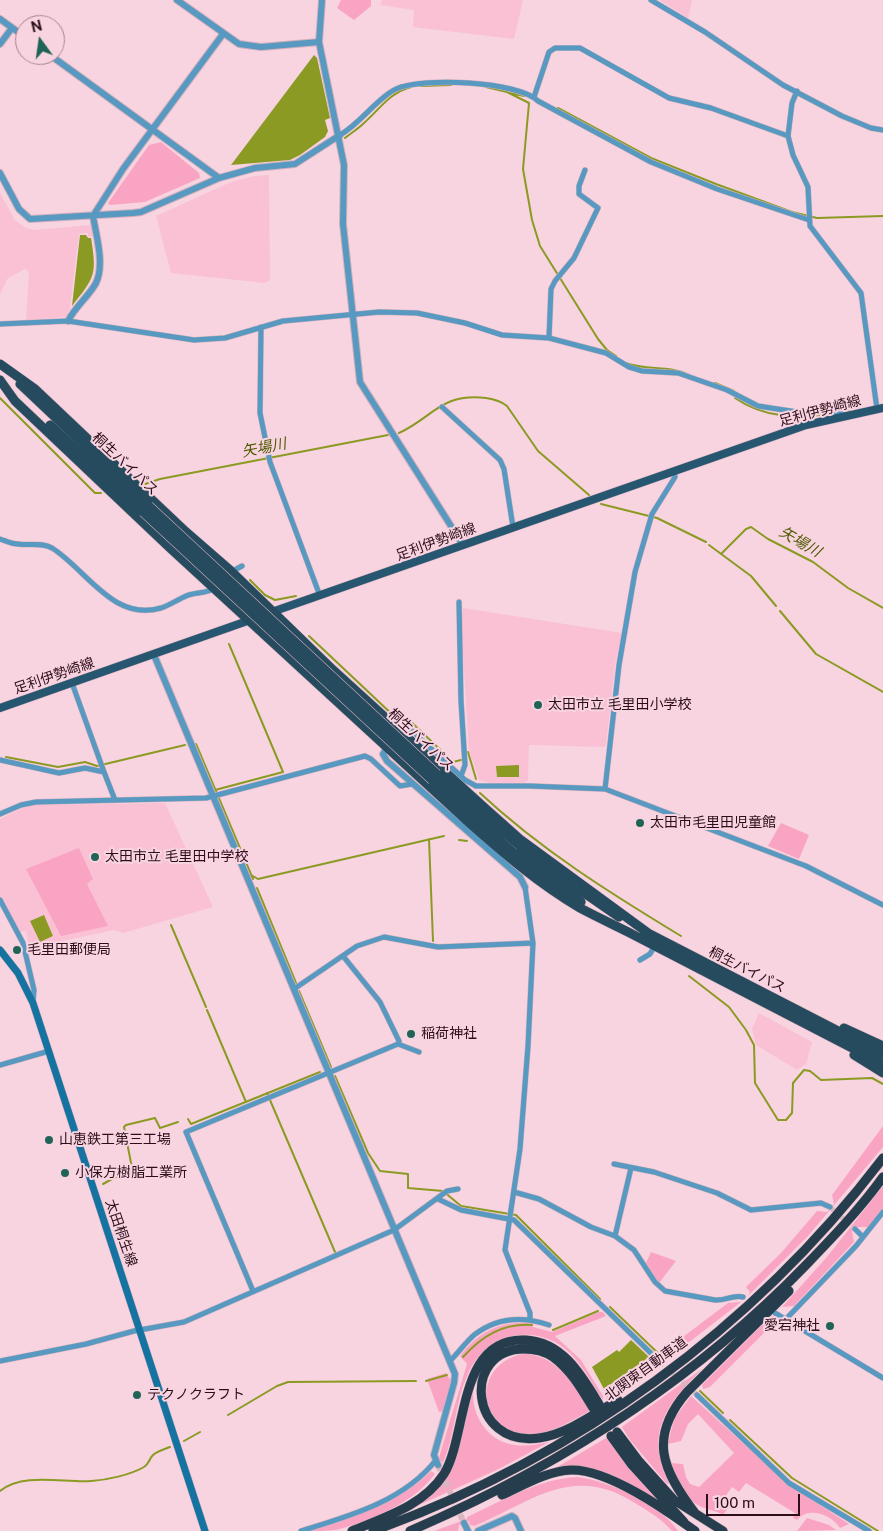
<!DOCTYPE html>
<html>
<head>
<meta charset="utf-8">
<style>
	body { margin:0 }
	#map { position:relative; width:883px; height:1531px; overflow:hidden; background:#f8d4e0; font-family:"Public Sans",sans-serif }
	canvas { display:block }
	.north { position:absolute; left:15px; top:15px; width:50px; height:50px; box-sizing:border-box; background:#f8d4e0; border:1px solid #a68491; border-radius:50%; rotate:346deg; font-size:14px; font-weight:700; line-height:20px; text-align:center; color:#2c0d1a }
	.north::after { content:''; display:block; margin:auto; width:18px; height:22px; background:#1f6456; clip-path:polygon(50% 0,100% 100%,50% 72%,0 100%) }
	.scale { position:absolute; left:706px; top:1494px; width:94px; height:22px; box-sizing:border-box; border:2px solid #2c0d1a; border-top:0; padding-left:6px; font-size:15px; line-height:18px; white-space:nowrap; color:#2c0d1a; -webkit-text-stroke:4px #f8d4e0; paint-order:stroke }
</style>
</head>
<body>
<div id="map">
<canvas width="883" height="1531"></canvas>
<div class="north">N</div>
<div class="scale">100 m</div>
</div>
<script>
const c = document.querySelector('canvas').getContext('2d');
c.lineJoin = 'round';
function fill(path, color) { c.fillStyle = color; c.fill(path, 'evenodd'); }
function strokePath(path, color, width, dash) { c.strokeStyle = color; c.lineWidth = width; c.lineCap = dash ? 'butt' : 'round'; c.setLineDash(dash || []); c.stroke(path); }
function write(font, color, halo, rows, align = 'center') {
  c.font = font + ' "Public Sans","Noto Sans JP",sans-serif'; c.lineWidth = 4; c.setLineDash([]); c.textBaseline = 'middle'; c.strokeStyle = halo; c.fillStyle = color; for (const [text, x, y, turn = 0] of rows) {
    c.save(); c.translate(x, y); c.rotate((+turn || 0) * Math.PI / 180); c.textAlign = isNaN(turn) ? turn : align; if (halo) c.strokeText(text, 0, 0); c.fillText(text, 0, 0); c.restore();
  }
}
fill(new Path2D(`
	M382,0H523L514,39L413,27L414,10L380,5Z
	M659,0H692L688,18Z
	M269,175L270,280L265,283L171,273L156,216L231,182L254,176Z
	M0,193L15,220L26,228L34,230L91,225L93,236L88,237V233L79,234L70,308L66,317L26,320L29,272L25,269L8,278L0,294Z
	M463,608L622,633L615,665L606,745L604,747L529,745L528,780L525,783L494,784L479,780L469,750L461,622Z
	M165,803L213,907L123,933L114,930L29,948L26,931L20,932L0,896V819L22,808L35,805Z
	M759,1013L812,1042L806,1064L797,1070L756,1045L752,1029Z`), '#fac1d4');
fill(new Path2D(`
	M341,0H371V6L354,20L337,8Z
	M161,142L199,173L200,178L145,202L110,205L108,203L149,145Z
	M781,823L809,835L799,859L768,846Z
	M79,848L93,879L87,884L108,926L61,936L26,869Z
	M883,1126V1147L808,1236L748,1296L750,1292L746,1287L781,1253L817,1211L827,1212L834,1204L832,1195Z
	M883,1186V1208L868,1227H856L852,1232L854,1242L794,1306L782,1307L827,1257Z
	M651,1252L676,1261L659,1283L646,1263Z
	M741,1302L657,1367L607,1402L606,1394L648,1364L656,1365L668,1357L666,1354L667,1349L728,1303Z
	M599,1312H603L606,1316L555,1336L581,1360L603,1396V1400C591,1383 581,1361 564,1348C529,1322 484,1336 467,1376C455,1403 455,1435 443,1463L439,1459L440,1454L467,1364L460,1356C480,1330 501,1321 533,1323V1327L552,1332Z
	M772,1315L775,1322L710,1387L703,1389L702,1385Z
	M523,1354C556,1354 575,1385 590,1411C571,1421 548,1436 525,1435C476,1434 471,1364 523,1354Z
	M703,1368C667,1404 644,1432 669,1483L667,1484L630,1440L622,1427Z
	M446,1373L451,1381L444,1411L439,1412L427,1379Z
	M474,1386C469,1410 485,1439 510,1444C523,1447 536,1445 549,1442L499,1469L408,1510L437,1487Z
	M691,1396L788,1484L849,1524L840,1528C831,1514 808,1506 797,1520L793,1518L795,1513L746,1483L739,1492L732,1487L722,1501L729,1507L723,1515C715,1510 706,1510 698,1505C683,1498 675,1477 670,1463L683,1464L686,1477L690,1484L699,1487L734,1453L698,1414L688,1424L681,1441L668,1444L674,1419Z
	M606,1438L663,1504L661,1505C621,1477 605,1466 554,1469Z
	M431,1471L435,1474C414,1503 370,1521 336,1530C328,1531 318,1531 309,1531C352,1518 399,1503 431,1471Z
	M577,1477C607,1480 661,1504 678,1531H672C662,1519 648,1511 635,1503C573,1464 534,1500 475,1526L470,1525L469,1521L459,1525L458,1531H434L467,1519V1517C502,1501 538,1479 577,1477Z
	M807,1518L829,1525L836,1530L797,1531Z`), '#faa4c3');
fill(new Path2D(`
	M314,55L317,58L330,118L325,120L328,131L325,137L300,155L290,160L231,165Z
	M80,235H86L88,238H91C97,275 95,277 72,306Z
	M519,765V777H497L496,766Z
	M44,915L53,936L40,942L30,921Z
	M631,1340L649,1357L604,1389L592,1367L617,1350L619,1352Z`), '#8b9a22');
strokePath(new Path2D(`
	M421,86L451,85
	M486,87L507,92L529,103L523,169L532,220L540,246L598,339L607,350L616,356
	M510,93L524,96
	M558,108L651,158L716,184L792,212L817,218L883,216
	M345,138C351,133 358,129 364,123C380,109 389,93 411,87
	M626,363C647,371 669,365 689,375
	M715,383L734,391
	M0,398L95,493H101
	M735,398C764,418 795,418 829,414
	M843,412L854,411
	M399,433C434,417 440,393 486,398C493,399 501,401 507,406L538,451L589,495
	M145,484L160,479L388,435
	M601,504L657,518L706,542
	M709,545L751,576L776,606
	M721,554L746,529L751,527L768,539L813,562L848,588L883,608
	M250,580L265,595L275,600L296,596
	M780,611L816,654L883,692
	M309,636L395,717L399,720L408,719L453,762L461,760
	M196,744L253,879
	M468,752L476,779
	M6,757L58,767L85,762L97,766L185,745
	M215,790L283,772L229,644
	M480,793C541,850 610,893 681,936
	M429,839L433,941
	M459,840L467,841
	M251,875L258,879L444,836
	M257,888L296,983
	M171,925L206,1007
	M689,976L729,1007L746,1030L754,1045L755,1083L778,1120H786L792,1113L793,1083L804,1070L810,1071L821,1080L872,1078L883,1084
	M299,991L331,1067
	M207,1010L246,1102
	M335,1076L368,1153L380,1171L408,1174V1188L443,1191L461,1206L516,1215L600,1299
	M267,1093L335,1252
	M188,1119L191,1124L320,1072
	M103,1184L132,1168L124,1127L126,1125L155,1118L160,1128L178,1122
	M610,1307L662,1357
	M553,1330L598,1311
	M463,1357C482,1336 503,1323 532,1325
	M426,1381L447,1375
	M700,1391L723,1413
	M228,1415L277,1386L288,1382L416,1381
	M730,1420L792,1478L878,1531
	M184,1441L200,1432
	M0,1491C23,1472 64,1483 91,1481C107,1480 130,1475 144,1467C149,1464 149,1459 153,1455C157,1451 165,1449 170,1447`), '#8b9a22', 2);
strokePath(new Path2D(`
	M830,1207L855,1229
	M660,1362L697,1395`), '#d9b6c2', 5, [5, 2.5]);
strokePath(new Path2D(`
	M438,1465L464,1523`), '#d9b6c2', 6, [6, 3]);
const minor = new Path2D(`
	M651,0L705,32L783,85L842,116L871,128L883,130
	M797,91L792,103L788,136L793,155L808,187L810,226L861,293L877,409
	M534,97L549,52L555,48H580L669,98L711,108L788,136
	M340,135C361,123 377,98 396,89C421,77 518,81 538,101L651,162L717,189L809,220
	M0,324L68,321L194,340L225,338L283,321L379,312L417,313L465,323L502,335L549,338L606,353L629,367L642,371L678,373L727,390L758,406L797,412H834L846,415
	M261,327L260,413L270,462L320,596
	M549,338L551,289L555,281L574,258L598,208L579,194V186L585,170
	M442,407L500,460L504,469L513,527
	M0,539C6,541 12,544 18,544C30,546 41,542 52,548C87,570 113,622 161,608C170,605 177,600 186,596C195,592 206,594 215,588
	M229,573L242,566
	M459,602L461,701L465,765L461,776
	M72,683L104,772
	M401,732L405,729H410L465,780L476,786H530L605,789L806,866L883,905
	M0,760L59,773L85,768L104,772L115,800
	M605,789L619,665L635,572L652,514L675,477L674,471
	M0,814L21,805L36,802L206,798L365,756L371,759L400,786L412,784
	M525,887L533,943L528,1046L520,1149L505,1250L530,1313V1319
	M0,900L23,943L34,990L33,1003
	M343,956L380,1002L399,1041L398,1044L419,1052
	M640,960L650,954L654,947
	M294,989L357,946L384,937L438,947L533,943
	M0,1065L49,1051
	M614,1164L654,1172L717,1193L751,1210L821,1203L830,1207
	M514,1192L539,1199L591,1227L615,1236L634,1250L655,1282L665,1291L715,1300C726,1301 733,1294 743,1297
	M438,1199L461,1210L514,1220L660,1362
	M855,1229L863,1237
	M615,1236L631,1168
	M253,1291L186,1132L398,1044
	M775,1313L883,1378
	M786,1319L856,1246L883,1212
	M0,1361L86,1344L134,1331L184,1322L394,1230L447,1191L458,1189
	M450,1361C458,1353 465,1343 474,1335C497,1317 523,1316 549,1325
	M697,1395L789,1483L869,1531
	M301,1531C350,1516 404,1501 436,1460`);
const tertiary = new Path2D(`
	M177,0L239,44L261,47L319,42
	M322,0L319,42L344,165L343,224L360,382L463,545
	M0,19L25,37
	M0,44L12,28
	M50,55L219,178
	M0,173L19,209L30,219L133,213L141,212L219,178L255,168L295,164L340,135
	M68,321C75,307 89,296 96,283C105,264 96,235 93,216L123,169L223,34
	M154,655L455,1374L454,1383L434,1455L438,1465
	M388,746L383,754L387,761L520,877L525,887
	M464,1523L468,1531
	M478,1531L512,1516L515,1518L521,1531`);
const secondary = new Path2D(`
	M0,950L18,973L33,1003L205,1531`);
const primary = new Path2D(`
	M269,613L806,425L883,408
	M0,708L253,619`);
const trunk = new Path2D(`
	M0,364L35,389L185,531L231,571L331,668L485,808L521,840L648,933
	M0,380L15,401L170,548L467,821C503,853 539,884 580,908C597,917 614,925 632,934
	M20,384L149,506
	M50,425L143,512
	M437,774L535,859L619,917
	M436,784L514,853L581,902
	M644,931L883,1054
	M628,932L883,1064
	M844,1028L883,1046
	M854,1055L883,1073`);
const motorway = new Path2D(`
	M593,1408C582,1390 571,1370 553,1357C544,1351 535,1349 524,1349C461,1349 469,1448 539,1438C567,1434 594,1414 618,1400
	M617,1432L638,1460L674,1500L723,1531
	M611,1436L632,1465L684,1522
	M502,1495C524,1485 547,1471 571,1470C608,1469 666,1510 695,1531
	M695,1513C662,1470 648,1437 687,1392L789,1291
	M352,1531C385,1517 423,1506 444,1474C468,1435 457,1336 526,1340C563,1342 582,1376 599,1404
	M373,1531C575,1458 753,1329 883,1158
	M410,1531C558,1467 693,1382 806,1265C833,1237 860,1209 883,1177`);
strokePath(minor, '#d3b0bc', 6);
strokePath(tertiary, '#d3b0bc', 8);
strokePath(secondary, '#d3b0bc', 8);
strokePath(primary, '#d3b0bc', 9);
strokePath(trunk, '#d3b0bc', 10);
strokePath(motorway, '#d3b0bc', 10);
strokePath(minor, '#5799c0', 5);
strokePath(tertiary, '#5799c0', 6);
strokePath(secondary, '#1473a1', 7);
strokePath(primary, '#275671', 8);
strokePath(trunk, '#264a5e', 9);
strokePath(motorway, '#253d4c', 9);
const trunkBridge = new Path2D(`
	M149,506L437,774
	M143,512L432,780`);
strokePath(trunkBridge, '#d3b0bc', 10, []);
strokePath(trunkBridge, '#264a5e', 9);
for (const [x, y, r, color] of [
	[538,705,5,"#1f6456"],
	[640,823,5,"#1f6456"],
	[95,857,5,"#1f6456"],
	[17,950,5,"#1f6456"],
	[411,1034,5,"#1f6456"],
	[49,1140,5,"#1f6456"],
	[65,1173,5,"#1f6456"],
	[830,1326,5,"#1f6456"],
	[137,1395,5,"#1f6456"]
]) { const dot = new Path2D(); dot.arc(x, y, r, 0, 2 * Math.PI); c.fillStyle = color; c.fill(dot); strokePath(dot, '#f8d4e0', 2); }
write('14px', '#2c0d1a', '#f8d4e0', [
	["足利伊勢崎線",820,411,-15],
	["桐生バイパス",125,464,43],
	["足利伊勢崎線",436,542,-20],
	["足利伊勢崎線",54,676,-19],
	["桐生バイパス",421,740,43],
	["桐生バイパス",747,970,27],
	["太田桐生線",121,1233,71],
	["北関東自動車道",646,1369,-36]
]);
write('14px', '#2c0d1a', '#f8d4e0', [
	["太田市立 毛里田小学校",548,705],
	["太田市毛里田児童館",650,823],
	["太田市立 毛里田中学校",105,857],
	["毛里田郵便局",27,950],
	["稲荷神社",421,1034],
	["山恵鉄工第三工場",59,1140],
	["小保方樹脂工業所",75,1173],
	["愛宕神社",820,1326,"right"],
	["テクノクラフト",147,1395]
], 'left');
write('italic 15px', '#515b03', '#f8d4e0', [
	["矢場川",264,448,-11],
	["矢場川",800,542,30]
]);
</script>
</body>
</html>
